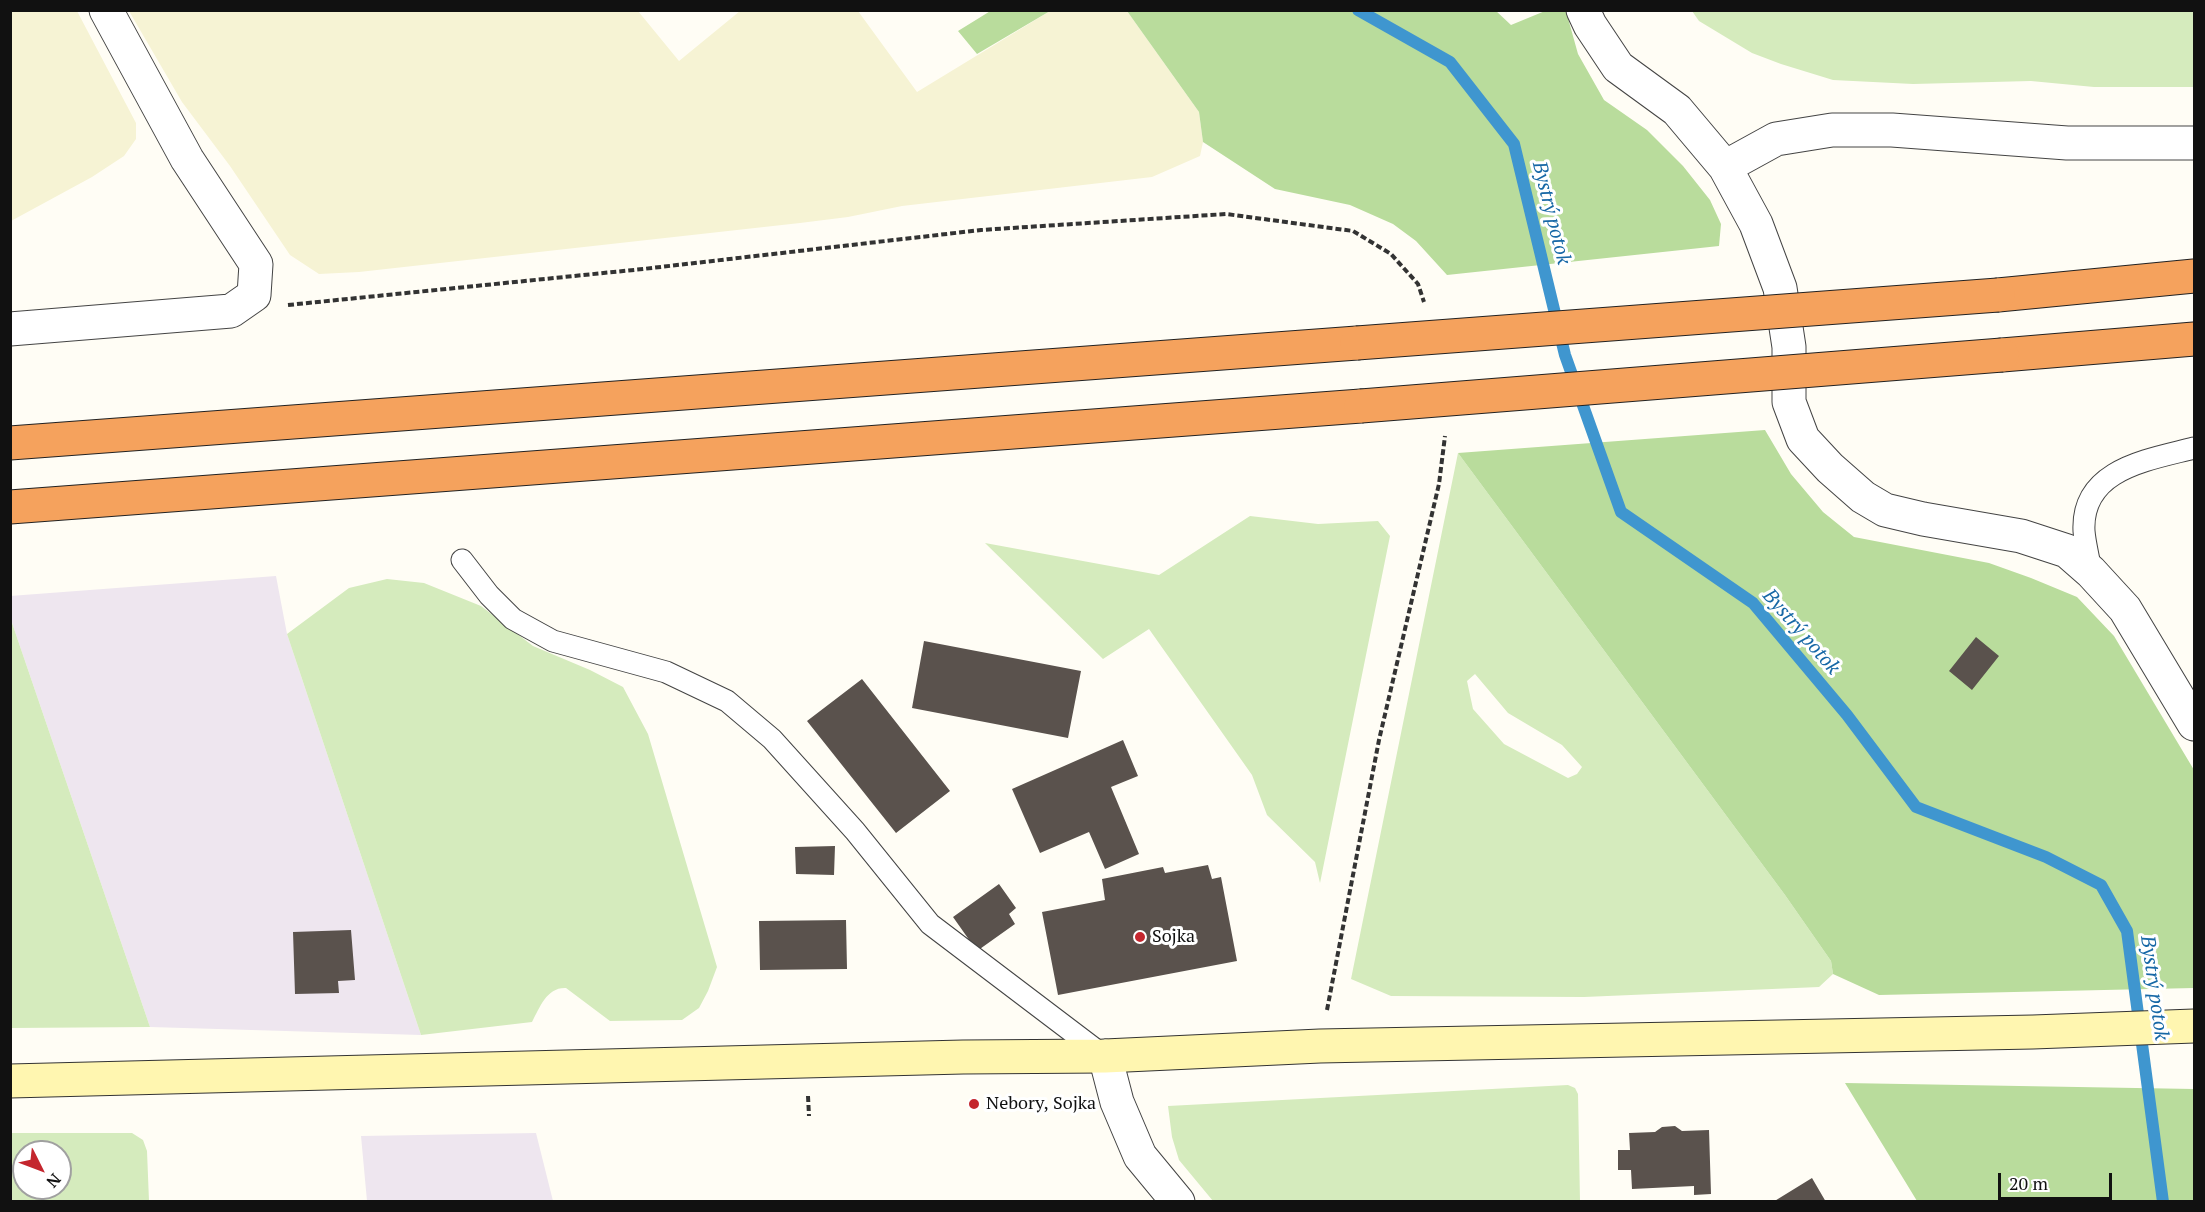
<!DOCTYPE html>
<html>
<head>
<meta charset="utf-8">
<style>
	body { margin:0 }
	#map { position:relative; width:2205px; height:1212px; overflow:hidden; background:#fffdf5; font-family:"PT Serif",serif }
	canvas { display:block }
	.frame { position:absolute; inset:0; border:12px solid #111; pointer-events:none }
	.north { position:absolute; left:12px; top:1140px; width:60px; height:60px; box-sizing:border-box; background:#fff; border:2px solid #a0a0a0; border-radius:50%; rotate:132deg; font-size:16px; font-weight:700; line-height:24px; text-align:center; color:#111 }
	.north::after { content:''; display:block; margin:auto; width:21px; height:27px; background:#c4262e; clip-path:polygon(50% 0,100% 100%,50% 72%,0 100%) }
	.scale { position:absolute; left:1998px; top:1173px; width:114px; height:27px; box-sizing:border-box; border:3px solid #111; border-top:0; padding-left:8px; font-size:18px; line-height:21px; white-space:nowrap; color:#111; -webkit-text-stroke:4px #fff; paint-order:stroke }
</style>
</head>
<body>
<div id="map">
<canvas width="2205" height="1212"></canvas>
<div class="frame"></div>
<div class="north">N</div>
<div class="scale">20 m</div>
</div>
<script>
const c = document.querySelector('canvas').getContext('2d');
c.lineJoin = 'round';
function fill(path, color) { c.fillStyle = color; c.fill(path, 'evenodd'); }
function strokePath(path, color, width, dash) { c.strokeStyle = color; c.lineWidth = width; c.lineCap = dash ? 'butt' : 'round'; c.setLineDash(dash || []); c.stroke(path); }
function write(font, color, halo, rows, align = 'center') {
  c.font = font + ' "PT Serif",serif'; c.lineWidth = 6; c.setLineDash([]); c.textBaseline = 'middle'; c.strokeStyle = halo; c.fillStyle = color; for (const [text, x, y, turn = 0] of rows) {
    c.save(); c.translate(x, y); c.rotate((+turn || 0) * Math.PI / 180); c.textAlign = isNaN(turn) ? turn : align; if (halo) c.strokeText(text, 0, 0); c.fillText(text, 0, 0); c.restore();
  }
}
fill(new Path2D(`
	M276,576L287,634L421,1035L150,1027L11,620L10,596Z
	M536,1133L553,1201H367L361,1136Z`), '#eee6ef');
fill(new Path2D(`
	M11,10L77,11L136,123V139L124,156L92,177L11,221Z
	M129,11H638L679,61L740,11H858L917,92L1050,11H1127L1199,112L1203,142L1200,156L1152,177L902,206L848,217L800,223L359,272L319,274L290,255L230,166L182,102Z`), '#f6f3d4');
fill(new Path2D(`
	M1692,11H2194V87H2094L2031,81L1913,84L1833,80L1781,64L1752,53L1699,21Z
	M1458,453L1785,895L1831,961L1833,974L1819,987L1584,997L1391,996L1351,979ZM1475,674L1508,713L1562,745L1582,767L1577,774L1568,778L1504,744L1473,709L1467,681Z
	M1250,516L1318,524L1378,521L1390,536L1320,883L1315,862L1267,815L1252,775L1149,629L1103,659L985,543L1159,575Z
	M387,579L424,583L481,606L533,646L590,670L623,687L648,734L717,967L708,991L699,1008L682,1020L610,1021L566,988C547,987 540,1007 532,1022L421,1035L287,634L349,588Z
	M10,620H11L150,1027L11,1028Z
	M1568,1085L1575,1088L1578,1094L1580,1201H1213L1179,1160L1172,1137L1168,1106Z
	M11,1133H132L143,1140L147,1151L149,1201H11ZM24,1152H60V1188H24Z`), '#d5ebbd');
fill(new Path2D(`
	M992,10H1050V11L977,54L958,31Z
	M1495,10L1511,25L1545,11H1566L1578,54L1604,100L1647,130L1683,166L1710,200L1721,224L1719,246L1447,275L1416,241L1393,224L1350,205L1275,189L1203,142L1199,112L1127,11Z
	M1765,430L1791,474L1823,512L1854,537L1989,563L2031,578L2077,597L2114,636L2194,770V988L1879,995L1833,974L1831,961L1785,895L1458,453Z
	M1845,1083L2194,1089V1201H1917Z`), '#b9dc9c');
strokePath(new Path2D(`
	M1358,10L1450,62L1514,144L1565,355L1621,512L1753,603L1847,715L1916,807L2046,857L2101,885L2127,931L2163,1202`), '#3f96cf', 12);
fill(new Path2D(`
	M1976,637L1999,656L1972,690L1949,671Z
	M924,641L1081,671L1068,738L912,708Z
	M862,679L950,791L896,833L807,721Z
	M1123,740L1138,776L1111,787L1139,854L1105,869L1089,832L1040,853L1012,789Z
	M835,846L834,875L796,874L795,847Z
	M1208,865L1212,879L1221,877L1237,961L1058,995L1042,912L1105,900L1102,879L1163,867L1165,873Z
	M999,884L1016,908L1009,914L1015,924L977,951L953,917Z
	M846,920L847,969L760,970L759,921Z
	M351,930L355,980L338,981L339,993L295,994L293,932Z
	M1675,1126L1682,1131L1709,1130L1711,1194L1694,1195V1186L1632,1189L1631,1170H1618V1150H1630L1629,1133L1655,1132L1662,1127Z
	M1812,1178L1826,1202H1773Z`), '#5a524d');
const lane = new Path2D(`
	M462,560L489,595L513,619L553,641L666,672L727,701L772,739L855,831L930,924L1104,1056
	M2091,572C2089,558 2085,544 2084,531C2081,469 2148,460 2194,448`);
const street = new Path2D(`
	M1583,10L1590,25L1618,67L1677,110L1725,167L1756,224L1780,288L1789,347V402L1803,439L1830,468L1863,497L1885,510L1923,519L2021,536L2067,551L2091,572L2125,609L2194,724
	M1725,167L1776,139L1832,130H1892L2067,143H2194
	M10,329L231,311L254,295L256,264L187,159L106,10
	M1105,1056L1117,1102L1140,1156L1178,1202`);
const secondary = new Path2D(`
	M10,1081L963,1057L1105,1056L1320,1046L2033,1032L2194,1026`);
const highway = new Path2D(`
	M1998,295L2194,276
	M2002,355L2194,339
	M10,443L1357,343
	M10,507L1361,406`);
strokePath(lane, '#444', 23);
strokePath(street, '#444', 35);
strokePath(secondary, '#333', 35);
strokePath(highway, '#222', 35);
strokePath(new Path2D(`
	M288,305L643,269L981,230L1226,214L1353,231L1391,254L1418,284L1424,302
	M1327,1010L1379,740L1439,484L1445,436
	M808,1096L809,1116`), '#333', 4, [6, 3]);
strokePath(lane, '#fff', 21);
strokePath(street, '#fff', 33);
strokePath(secondary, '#fff6b0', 33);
strokePath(highway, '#f5a25d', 33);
const highwayBridge = new Path2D(`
	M1357,343L1998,295
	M1361,406L2002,355`);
strokePath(highwayBridge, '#222', 35, []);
strokePath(highwayBridge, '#f5a25d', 33);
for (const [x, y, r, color] of [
	[1140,937,6,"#c4262e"],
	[974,1104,6,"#c4262e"]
]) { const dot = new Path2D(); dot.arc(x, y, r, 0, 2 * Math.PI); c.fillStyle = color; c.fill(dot); strokePath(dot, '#fff', 2); }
write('18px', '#111', '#fff', [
	["Sojka",1152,937],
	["Nebory, Sojka",986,1104]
], 'left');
write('italic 20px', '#1768a6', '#fff', [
	["Bystrý potok",1551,213,76],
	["Bystrý potok",1801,632,49],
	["Bystrý potok",2154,988,82]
]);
</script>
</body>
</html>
